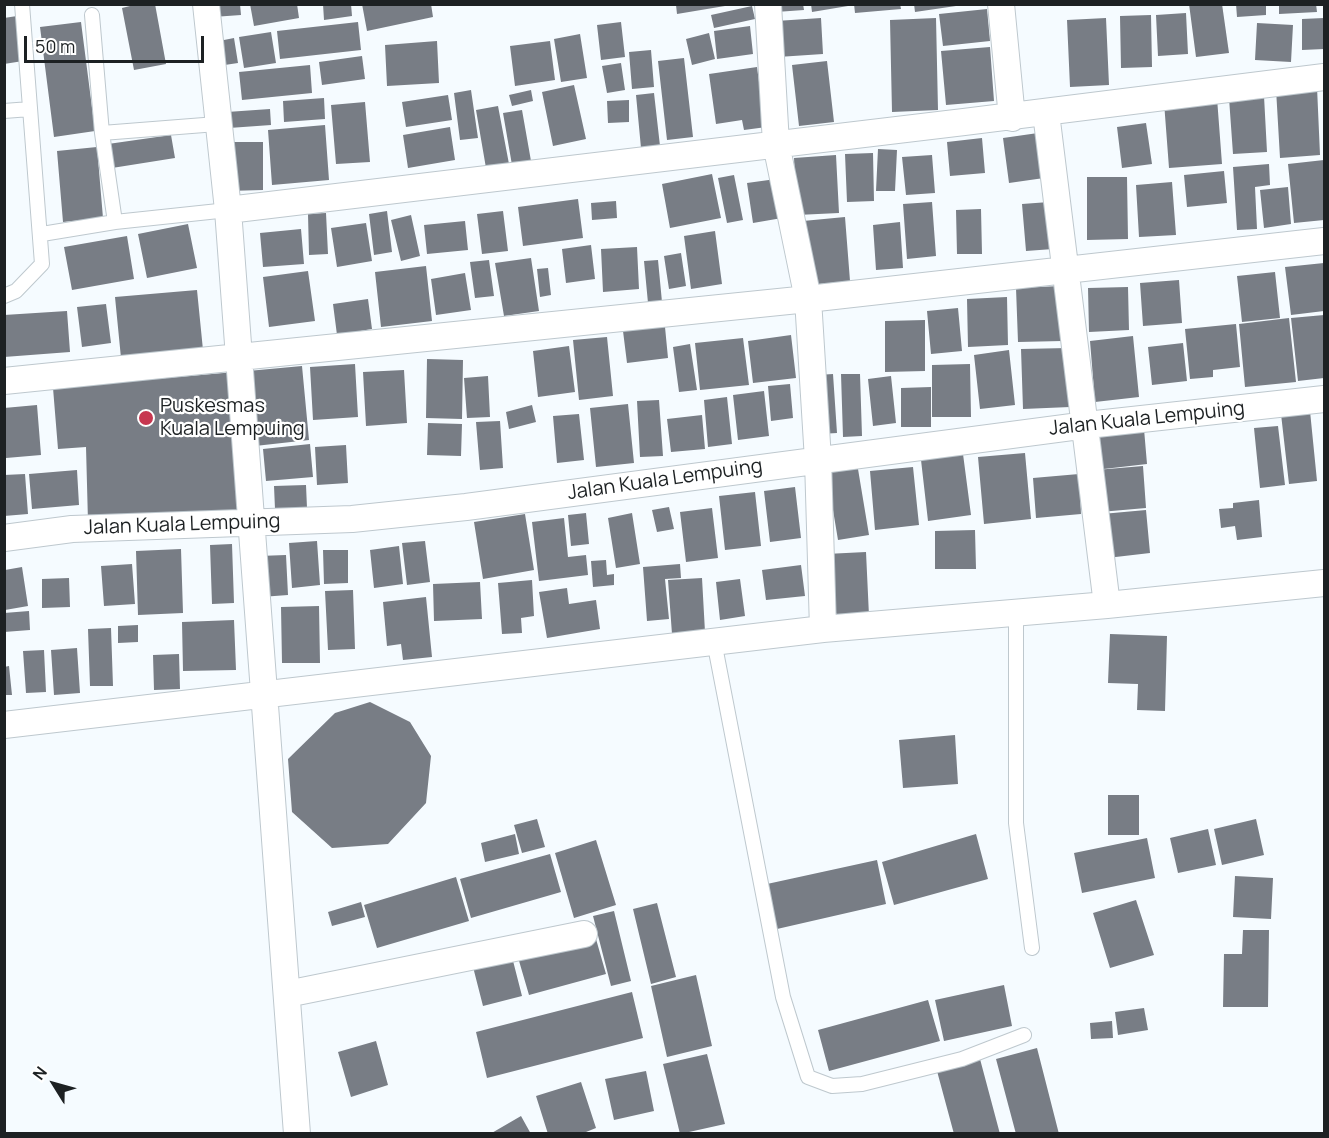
<!DOCTYPE html>
<html>
<head>
<meta charset="utf-8">
<style>
	body { margin:0 }
	#map { position:relative; width:1329px; height:1138px; overflow:hidden; background:#f5fbff; font-family:Manrope,sans-serif }
	canvas { display:block }
	.frame { position:absolute; inset:0; border:6px solid #1d2123; pointer-events:none }
	.north { position:absolute; left:24px; top:1054px; width:60px; height:60px; -webkit-text-stroke:4px #fff; paint-order:stroke; rotate:307deg; font-size:16px; font-weight:700; line-height:24px; text-align:center; color:#1d2123 }
	.north::after { content:''; display:block; margin:auto; width:21px; height:27px; background:#1d2123; clip-path:polygon(50% 0,100% 100%,50% 72%,0 100%) }
	.scale { position:absolute; left:24px; top:36px; width:180px; height:27px; box-sizing:border-box; border:3px solid #1d2123; border-top:0; padding-left:8px; font-size:18px; line-height:21px; white-space:nowrap; color:#1d2123; -webkit-text-stroke:4px #fff; paint-order:stroke }
</style>
</head>
<body>
<div id="map">
<canvas width="1329" height="1138"></canvas>
<div class="frame"></div>
<div class="north">N</div>
<div class="scale">50 m</div>
</div>
<script>
const c = document.querySelector('canvas').getContext('2d');
c.lineJoin = 'round';
function fill(path, color) { c.fillStyle = color; c.fill(path, 'evenodd'); }
function strokePath(path, color, width, dash) { c.strokeStyle = color; c.lineWidth = width; c.lineCap = dash ? 'butt' : 'round'; c.setLineDash(dash || []); c.stroke(path); }
function write(font, color, halo, rows, align = 'center') {
  c.font = font + ' Manrope,sans-serif'; c.lineWidth = 4.5; c.setLineDash([]); c.textBaseline = 'middle'; c.strokeStyle = halo; c.fillStyle = color; for (const [text, x, y, turn = 0] of rows) {
    c.save(); c.translate(x, y); c.rotate((+turn || 0) * Math.PI / 180); c.textAlign = isNaN(turn) ? turn : align; if (halo) c.strokeText(text, 0, 0); c.fillText(text, 0, 0); c.restore();
  }
}
fill(new Path2D(`
	M138,4H155L166,64L134,70L122,8Z
	M211,4H240L241,15L213,17Z
	M250,4H297L299,18L254,26Z
	M323,4H351L352,16L324,20Z
	M362,4H431L433,17L367,31Z
	M775,4H803L804,10L776,12Z
	M811,4H848V6L812,12Z
	M854,4H900L901,9L855,13Z
	M914,4H956V6L915,12Z
	M1189,4H1222L1229,53L1196,57Z
	M1236,4H1266V15L1237,17Z
	M1279,4H1316L1317,12L1279,14Z
	M676,5H725V6L677,14Z
	M752,6L755,19L714,28L711,15Z
	M987,9L990,41L943,46L939,14Z
	M1186,13L1188,54L1158,56L1156,15Z
	M1151,15L1152,67L1121,68L1120,16Z
	M17,16L23,61L4,64V18Z
	M821,18L823,54L778,57L776,21Z
	M936,18L938,110L892,112L890,20Z
	M1106,18L1109,85L1070,87L1067,20Z
	M1324,18V49L1302,50V19Z
	M81,22L95,131L54,137L40,27Z
	M358,22L361,50L280,59L277,31Z
	M621,22L625,57L601,60L597,25Z
	M1257,23L1293,25L1291,62L1255,60Z
	M750,26L753,54L717,59L714,31Z
	M271,32L276,63L244,68L239,37Z
	M709,33L715,59L692,65L686,39Z
	M580,34L587,78L561,82L554,39Z
	M234,38L238,63L218,66L214,42Z
	M437,41L439,83L387,86L385,45Z
	M550,41L555,80L515,86L510,46Z
	M990,47L994,101L946,105L941,51Z
	M651,50L654,87L632,89L629,52Z
	M362,56L365,79L322,85L319,62Z
	M684,58L693,137L667,140L658,61Z
	M827,61L834,122L799,126L792,65Z
	M621,63L625,90L607,93L602,66Z
	M310,65L312,93L242,100L239,72Z
	M757,67L761,97L774,126L744,130L742,120L716,124L709,74Z
	M574,85L586,139L553,146L542,92Z
	M1317,87L1320,155L1280,158L1276,89Z
	M471,90L478,138L460,140L454,93Z
	M531,90L533,101L512,106L509,95Z
	M654,93L660,146L641,148L636,95Z
	M448,95L452,120L406,127L402,102Z
	M1264,96L1267,152L1233,154L1229,98Z
	M324,98L325,119L284,122L283,101Z
	M1217,98L1222,164L1169,168L1164,102Z
	M629,100V122L608,123L607,101Z
	M365,102L370,162L336,164L331,105Z
	M498,106L509,164L486,168L476,110Z
	M270,109L271,125L229,128L227,112Z
	M522,110L531,161L512,165L503,113Z
	M1146,123L1152,164L1122,168L1117,127Z
	M325,125L329,180L272,185L268,130Z
	M450,127L455,160L408,168L403,135Z
	M1038,133L1044,178L1009,183L1003,138Z
	M171,135L175,158L112,168L108,144Z
	M982,138L985,173L950,176L947,142Z
	M228,142H263V190L228,191Z
	M97,147L103,218L63,222L57,151Z
	M878,149L897,150L895,191H876Z
	M873,153L874,201L847,202L845,154Z
	M836,155L839,213L797,215L794,158Z
	M932,155L935,193L906,195L902,157Z
	M1324,160V220L1294,223L1288,164Z
	M1269,164L1270,185L1255,187L1257,229L1237,230L1233,167Z
	M1224,171L1227,203L1187,207L1184,175Z
	M712,174L721,218L670,228L662,184Z
	M734,175L743,220L727,223L718,178Z
	M1087,177H1127L1128,239L1087,240Z
	M776,179L782,218L753,223L747,183Z
	M1172,182L1176,235L1139,237L1136,185Z
	M1288,187L1291,224L1264,228L1260,190Z
	M578,199L583,238L523,246L518,207Z
	M616,201L617,218L592,220L591,203Z
	M932,202L936,256L907,259L903,204Z
	M1049,202L1053,249L1026,251L1022,204Z
	M981,209L982,254H957L956,210Z
	M387,211L392,252L374,255L369,214Z
	M503,211L508,251L482,254L477,214Z
	M326,213L328,254L309,255L308,214Z
	M411,215L420,256L401,261L391,220Z
	M845,217L850,281L809,285L803,221Z
	M465,221L468,250L427,254L424,225Z
	M900,222L903,268L876,270L873,225Z
	M366,223L372,261L337,267L331,228Z
	M188,224L197,268L147,278L138,234Z
	M301,229L304,264L263,267L260,233Z
	M715,231L722,284L691,289L684,236Z
	M127,236L134,279L72,290L64,247Z
	M591,245L595,279L566,283L562,249Z
	M637,247L639,289L603,292L601,249Z
	M681,253L686,286L669,289L664,256Z
	M531,258L539,311L504,316L495,263Z
	M489,260L494,296L475,298L470,262Z
	M658,260L662,302L648,303L644,261Z
	M1324,263V311L1291,315L1285,267Z
	M426,266L432,321L381,327L375,272Z
	M548,268L551,295L540,297L537,269Z
	M308,271L315,321L269,327L263,277Z
	M1275,272L1280,318L1242,322L1237,276Z
	M465,273L471,310L436,315L431,279Z
	M1179,280L1182,323L1143,326L1140,283Z
	M1061,286L1062,341L1018,342L1016,288Z
	M1128,287L1129,330L1089,332L1088,288Z
	M197,290L203,350L121,358L115,297Z
	M1007,297L1008,345L968,347L967,299Z
	M368,299L372,329L337,335L333,304Z
	M106,304L111,343L82,347L77,307Z
	M958,308L962,351L931,354L927,311Z
	M67,311L70,352L4,357V315Z
	M1324,315V378L1298,381L1291,318Z
	M1289,318L1296,382L1245,387L1239,324Z
	M925,320V371L885,372V321Z
	M1236,324L1240,367L1213,370V377L1190,379L1185,329Z
	M665,327L668,358L627,363L623,331Z
	M791,335L796,378L753,383L748,341Z
	M1133,336L1139,397L1095,402L1090,341Z
	M607,337L613,396L579,400L573,340Z
	M743,338L749,385L700,390L695,343Z
	M1183,343L1187,381L1152,385L1148,347Z
	M690,344L697,390L679,392L673,347Z
	M569,346L575,392L538,397L533,351Z
	M1068,348L1070,407L1023,409L1021,349Z
	M1009,350L1015,405L980,409L974,355Z
	M427,359L463,360L462,419L426,418Z
	M355,364L358,417L313,420L310,367Z
	M970,364L971,417H932V365Z
	M302,366L309,440L255,446L248,371Z
	M404,370L407,423L366,426L363,372Z
	M235,372L242,512L88,522L86,447L58,449L53,388Z
	M833,374L837,433L820,434L817,375Z
	M841,374H860L862,436L843,437Z
	M488,376L490,417L467,418L464,378Z
	M891,376L896,423L873,426L868,379Z
	M790,384L793,418L771,421L768,386Z
	M931,387V427H901V388Z
	M764,391L769,436L738,440L733,395Z
	M727,397L732,444L708,447L704,400Z
	M659,400L663,456L640,457L637,401Z
	M628,404L634,463L596,467L590,408Z
	M37,405L41,455L6,458L4,408Z
	M532,405L536,422L509,429L506,412Z
	M1310,411L1317,481L1289,484L1281,414Z
	M579,414L584,460L557,463L553,416Z
	M702,415L705,449L671,452L667,419Z
	M500,421L503,468L480,470L476,422Z
	M428,423L462,424L461,456L427,455Z
	M1278,426L1285,485L1260,488L1254,428Z
	M1144,429L1147,464L1095,470L1092,434Z
	M310,444L313,477L266,481L263,449Z
	M346,445L348,483L317,485L315,447Z
	M1025,453L1031,519L984,524L978,457Z
	M963,454L971,515L928,521L921,460Z
	M857,463L869,535L838,540L826,468Z
	M1143,466L1146,508L1100,512L1096,470Z
	M913,467L919,525L875,530L870,471Z
	M77,470L79,505L32,509L29,474Z
	M25,474L28,514L4,516V475Z
	M1079,474L1081,514L1036,518L1033,478Z
	M306,485L307,508L275,509L274,486Z
	M795,487L801,538L770,542L764,491Z
	M755,492L761,546L725,550L719,496Z
	M1259,500L1262,537L1237,540L1235,526L1221,528L1219,509L1233,508V503Z
	M669,507L674,529L657,532L652,510Z
	M712,508L718,558L686,562L680,512Z
	M1146,510L1150,553L1107,558L1102,514Z
	M586,513L589,544L571,546L568,515Z
	M632,513L640,564L616,568L608,518Z
	M525,514L534,570L483,579L474,522Z
	M564,518L568,557L586,555L588,575L539,581L532,522Z
	M975,530L976,569H935V531Z
	M317,541L320,585L292,588L289,543Z
	M425,541L430,582L407,585L402,543Z
	M232,544L234,603L212,604L210,545Z
	M399,546L403,584L374,588L370,550Z
	M181,549L183,613L138,615L136,551Z
	M323,550H348V583L324,584Z
	M866,552L869,616L830,618L826,554Z
	M286,555L288,595L261,597L259,556Z
	M606,560L607,575L614,574V585L593,587L591,561Z
	M132,564L135,604L104,606L101,566Z
	M680,564L681,578L665,579L669,619L647,621L643,567Z
	M801,565L805,596L766,600L762,570Z
	M22,567L28,606L5,610V570Z
	M69,578L70,607L42,608V579Z
	M702,578L705,632L672,634L668,580Z
	M740,579L745,616L720,620L716,582Z
	M532,580L534,616L521,618L522,633L502,634L498,583Z
	M480,582L482,619L434,621L433,584Z
	M567,588L569,604L596,600L600,629L547,638L539,592Z
	M353,590L355,649L328,650L325,591Z
	M426,597L432,657L403,660L401,644L387,646L383,602Z
	M319,606L320,663H282L281,607Z
	M29,611L30,630L4,632V613Z
	M234,620L236,670L183,671L182,622Z
	M138,625V642L118,643V626Z
	M111,628L113,686H90L88,629Z
	M1110,634L1167,636L1165,711L1137,710L1138,684L1108,683Z
	M77,648L80,693L54,695L51,650Z
	M44,650L46,692L26,693L23,651Z
	M179,654L180,689L154,690L153,655Z
	M9,666L12,695H4V667Z
	M370,702L410,722L431,756L426,803L388,844L332,848L292,812L288,759L335,713Z
	M955,735L958,784L903,788L899,740Z
	M1108,795H1139V835H1108Z
	M537,819L545,847L522,853L514,825Z
	M1256,819L1264,855L1222,865L1214,829Z
	M1208,829L1216,865L1178,873L1170,838Z
	M515,834L519,854L485,862L481,843Z
	M976,834L988,879L894,905L882,862Z
	M1147,838L1155,878L1082,893L1074,853Z
	M596,840L616,905L574,918L555,853Z
	M550,854L561,892L471,918L460,879Z
	M877,860L886,904L777,929L767,884Z
	M1235,876L1273,878L1271,919L1233,917Z
	M456,877L469,921L377,948L364,905Z
	M1136,900L1154,955L1110,968L1093,913Z
	M361,902L365,917L332,926L328,912Z
	M657,903L676,977L651,984L633,909Z
	M614,911L631,981L611,986L593,916Z
	M1243,930H1269L1268,1007H1223L1224,954H1242Z
	M594,932L606,974L529,995L517,954Z
	M511,953L522,996L483,1006L472,963Z
	M696,975L712,1046L667,1057L651,986Z
	M1004,985L1012,1026L944,1041L935,1000Z
	M632,992L643,1038L487,1078L476,1032Z
	M928,1000L940,1041L829,1071L818,1030Z
	M1144,1008L1148,1030L1118,1035L1115,1012Z
	M1112,1021L1113,1038L1091,1039L1090,1023Z
	M376,1041L388,1085L351,1097L338,1052Z
	M1037,1048L1059,1134H1016L996,1059Z
	M707,1054L725,1124L680,1134L663,1064Z
	M980,1059L1000,1134H954L937,1071Z
	M646,1071L654,1111L614,1120L605,1079Z
	M581,1082L596,1128L581,1134H548L536,1096Z
	M521,1116L531,1134H490Z`), '#787d85');
const service = new Path2D(`
	M92,15L102,133L115,222
	M4,111L30,109
	M102,133L217,124
	M42,234L115,222L228,210
	M4,296L16,291L42,264L22,4
	M1016,612V823L1032,948
	M714,641L783,997L808,1077L832,1086L862,1084L962,1059L1024,1035`);
const minor = new Path2D(`
	M206,4L228,210L297,1134
	M768,4L776,144L808,299L818,460L823,629
	M1001,4L1012,118
	M1046,113L1107,605
	M228,210C594,166 959,124 1324,77
	M4,381L808,299L1324,241
	M4,538L72,529L352,519L466,507L1087,425L1324,399
	M4,725L823,629L1107,605L1324,583
	M287,994L584,934`);
strokePath(service, '#bec8ce', 16);
strokePath(minor, '#bec8ce', 28);
strokePath(service, '#fff', 14);
strokePath(minor, '#fff', 26);
for (const [x, y, r, color] of [
	[146,418,8,"#c73750"]
]) { const dot = new Path2D(); dot.arc(x, y, r, 0, 2 * Math.PI); c.fillStyle = color; c.fill(dot); strokePath(dot, '#fff', 2); }
write('20px', '#1d2123', '#fff', [
	["Puskesmas",160,406],
	["Kuala Lempuing",160,429]
], 'left');
write('20px', '#1d2123', '#fff', [
	["Jalan Kuala Lempuing",1147,419,-6],
	["Jalan Kuala Lempuing",665,480,-8],
	["Jalan Kuala Lempuing",182,525,-2]
]);
</script>
</body>
</html>
